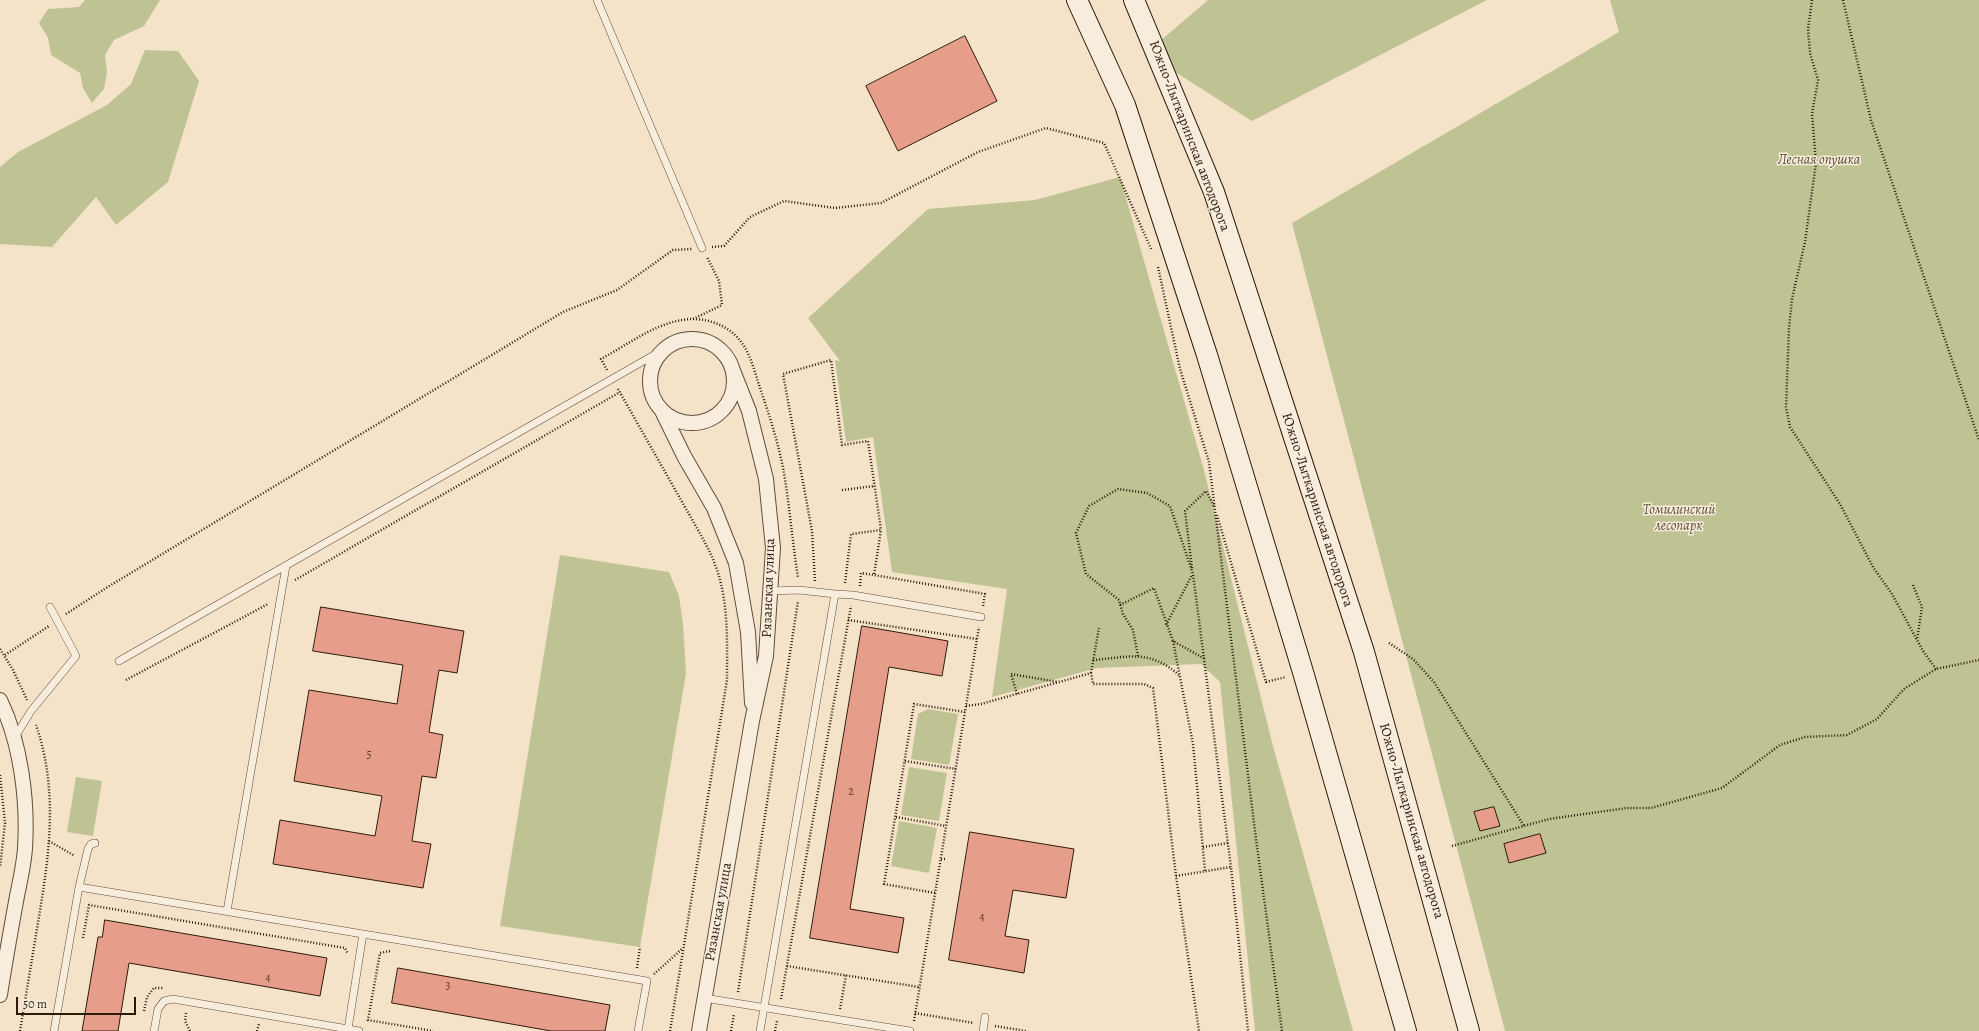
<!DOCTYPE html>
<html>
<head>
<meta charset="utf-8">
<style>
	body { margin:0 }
	#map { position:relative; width:1979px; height:1031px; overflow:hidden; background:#f5e3c9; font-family:Alegreya,serif }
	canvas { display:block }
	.scale { position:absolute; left:16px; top:997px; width:120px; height:18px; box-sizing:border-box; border:2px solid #2e1a0c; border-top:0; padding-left:5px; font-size:12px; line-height:14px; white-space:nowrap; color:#2e1a0c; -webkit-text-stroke:3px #f8eddc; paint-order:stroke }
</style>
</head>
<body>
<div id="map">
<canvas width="1979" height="1031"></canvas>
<div class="scale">50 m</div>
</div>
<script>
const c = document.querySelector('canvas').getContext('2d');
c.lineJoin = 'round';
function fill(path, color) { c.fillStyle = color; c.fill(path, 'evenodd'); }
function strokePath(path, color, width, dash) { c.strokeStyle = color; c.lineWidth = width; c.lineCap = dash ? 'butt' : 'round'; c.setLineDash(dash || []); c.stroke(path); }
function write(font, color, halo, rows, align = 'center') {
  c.font = font + ' Alegreya,serif'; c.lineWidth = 3; c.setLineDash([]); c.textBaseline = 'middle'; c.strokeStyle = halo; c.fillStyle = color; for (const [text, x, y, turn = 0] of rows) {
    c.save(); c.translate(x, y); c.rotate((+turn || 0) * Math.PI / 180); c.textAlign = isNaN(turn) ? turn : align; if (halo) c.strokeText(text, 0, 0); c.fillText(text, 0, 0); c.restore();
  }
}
fill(new Path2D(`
	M85,0H160L144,26L114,40L105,55L107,72L104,89L92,103L83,88L80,73L51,55L48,38L39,23L48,9L79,7Z
	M1208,0H1487L1252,121L1169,68L1160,41Z
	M1610,0H1979V1031H1505L1292,223L1619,32Z
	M145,50L178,51L199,81L168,182L116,225L96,197L52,247L0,244V167L18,152L107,105L131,84Z
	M1120,177L1204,470L1274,750L1353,1031H1255L1220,682L1201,664L1097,668L992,697L1007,589L892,572L873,437L846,442L835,360L840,361L808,318L928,209L1035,200Z
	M560,555L669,572L679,596L683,624L686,673L640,947L500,926Z
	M928,709L958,714L949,765L911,759L918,714Z
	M909,767L947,773L939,821L901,815Z
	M76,777L102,781L93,836L67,832Z
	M899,821L937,828L929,873L891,866Z`), '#bfc394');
const building = new Path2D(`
	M965,36L997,101L898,151L866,86Z
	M321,607L464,631L457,673L439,670L429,732L443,735L436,778L422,776L412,841L431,844L423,888L273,864L280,820L375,836L382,796L294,781L309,690L397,704L403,665L313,651Z
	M862,626L948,641L942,676L889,667L850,909L904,918L898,953L810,938Z
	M1494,807L1500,826L1480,831L1474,812Z
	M970,832L1074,849L1066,898L1013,890L1005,936L1029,940L1024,973L949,960Z
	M1540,834L1546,853L1509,863L1504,844Z
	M105,920L327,958L320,996L129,963L118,1031H82L98,937H102Z
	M398,968L610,1005L605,1031H551L392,1003Z`);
fill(building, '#e69d89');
strokePath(building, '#2e1a0c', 1);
const service = new Path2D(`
	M597,0L702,248
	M770,591L799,590L835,594
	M119,661L668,347
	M15,737L31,711L76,656L50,607
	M79,887L88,849L91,844L95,843
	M227,911L286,566
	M363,934L647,981L638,1031
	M704,998L910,1031
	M348,1029L359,1031
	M54,1031L79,887L363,934L348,1029L173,999L164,1001L158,1009L154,1031
	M760,1031L835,594L853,595L981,617
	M983,1031L985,1017`);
const minor = new Path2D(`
	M650 381a42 42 0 1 1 84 0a42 42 0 1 1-84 0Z
	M662,411L684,456L714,508L736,563L748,632L752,703
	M0,700C21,743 28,801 25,848C24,864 20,881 17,896C11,929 5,962 0,995
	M699,1031L752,721L766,656L773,548L766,479L749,411L730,363`);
const secondary = new Path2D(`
	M1077,0L1125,105L1207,355L1303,672L1406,1031
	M1134,0L1214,192L1364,652L1469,1031`);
strokePath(service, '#604c3b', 8);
strokePath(minor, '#604c3b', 16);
strokePath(secondary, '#2e1a0c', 22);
strokePath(new Path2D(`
	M1812,0L1808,29L1810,53L1818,80L1812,114L1816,163L1805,242L1792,299L1789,328L1786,407L1790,427L1840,504L1873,567L1892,594L1923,651L1936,669
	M1843,0L1871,120L1979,440
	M712,247L724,246L750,217L784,201L835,208L881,203L978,152L1046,128L1104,143L1152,251
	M1158,267L1180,369L1209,462L1256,839L1282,1031
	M693,319L722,305L719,281L707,257
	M607,370L601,359C629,344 659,320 692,319C712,319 730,327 742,343C751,356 755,373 760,388C770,417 780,448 785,479C790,512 793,545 798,578
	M618,389L702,537C706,545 711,553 714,562C729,598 727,641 727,680L670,1031
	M842,490L875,486
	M1217,515L1266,682L1286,677
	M1192,568L1185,511L1206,491L1214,506
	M295,580L620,392
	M815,581L812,531L783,374L831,360L842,445L868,441L881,530
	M845,583L851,534L881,530L874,575L985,594L983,606
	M1913,585L1922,607L1917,640
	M860,586L861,573L874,575
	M1120,605L1154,588L1173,641L1205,659
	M66,614L106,588L563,312L617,290L673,250L692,249
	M848,620L977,639
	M1166,625L1192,575
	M1173,641L1193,744L1205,871
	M1389,643L1413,659L1434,682L1524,826
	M0,649L13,670L27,700
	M5,655L49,626
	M1138,656L1133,630L1123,614L1119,600L1086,574L1076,533L1089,506L1118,489L1147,493L1170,506L1193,574L1231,867
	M1093,660C1130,657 1149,649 1179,675
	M1091,673L1099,628
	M126,680L268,604
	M1017,694L1011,674L1058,682
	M966,706L981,704L1091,673L1093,684H1144L1153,688L1176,876L1199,1031
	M905,761L956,769
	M0,775L5,823L0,867
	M896,817L946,826
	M49,841L75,856
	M1452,846L1549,819L1627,808H1651L1722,788L1780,745L1805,737L1847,735L1877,719L1904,689L1936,669L1979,660
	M1203,847L1228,843
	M941,859H947
	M1176,876L1231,867L1248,1031
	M935,893L884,884L914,704L965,712
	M83,938L89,905L345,948L348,954
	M390,951L380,953L368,1020L433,1031
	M787,966L919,987
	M637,968L640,947
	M654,974L683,948
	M738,992L798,601
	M781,999L851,606
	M840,1009L846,975
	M144,1011L147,997L154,988H164
	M186,1013L185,1021L190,1031
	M915,1013L974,1023
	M914,1021L979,627
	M995,1026L1026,1031
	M20,1031C26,995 32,959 38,923C49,856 59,792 36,725
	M257,1031L259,1024
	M731,1031L734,1014
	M775,1031L777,1021`), '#2e1a0c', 2.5, [1, 2]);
strokePath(service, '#f8eddc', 7);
strokePath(minor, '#f8eddc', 14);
strokePath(secondary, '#f8eddc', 20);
write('12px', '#5c3b2b', null, [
	["5",369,755],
	["2",851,792],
	["4",982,917],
	["4",268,978],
	["3",448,986]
]);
write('14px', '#2e1a0c', '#f8eddc', [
	["Южно-Лыткаринская автодорога",1189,136,69],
	["Южно-Лыткаринская автодорога",1317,510,72],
	["Рязанская улица",769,588,-88],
	["Южно-Лыткаринская автодорога",1411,821,74],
	["Рязанская улица",719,912,-80]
]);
write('italic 14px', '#5a4d35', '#f8eddc', [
	["Лесная опушка",1819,161],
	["Томилинский",1679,511],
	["лесопарк",1679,527]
]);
</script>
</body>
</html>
